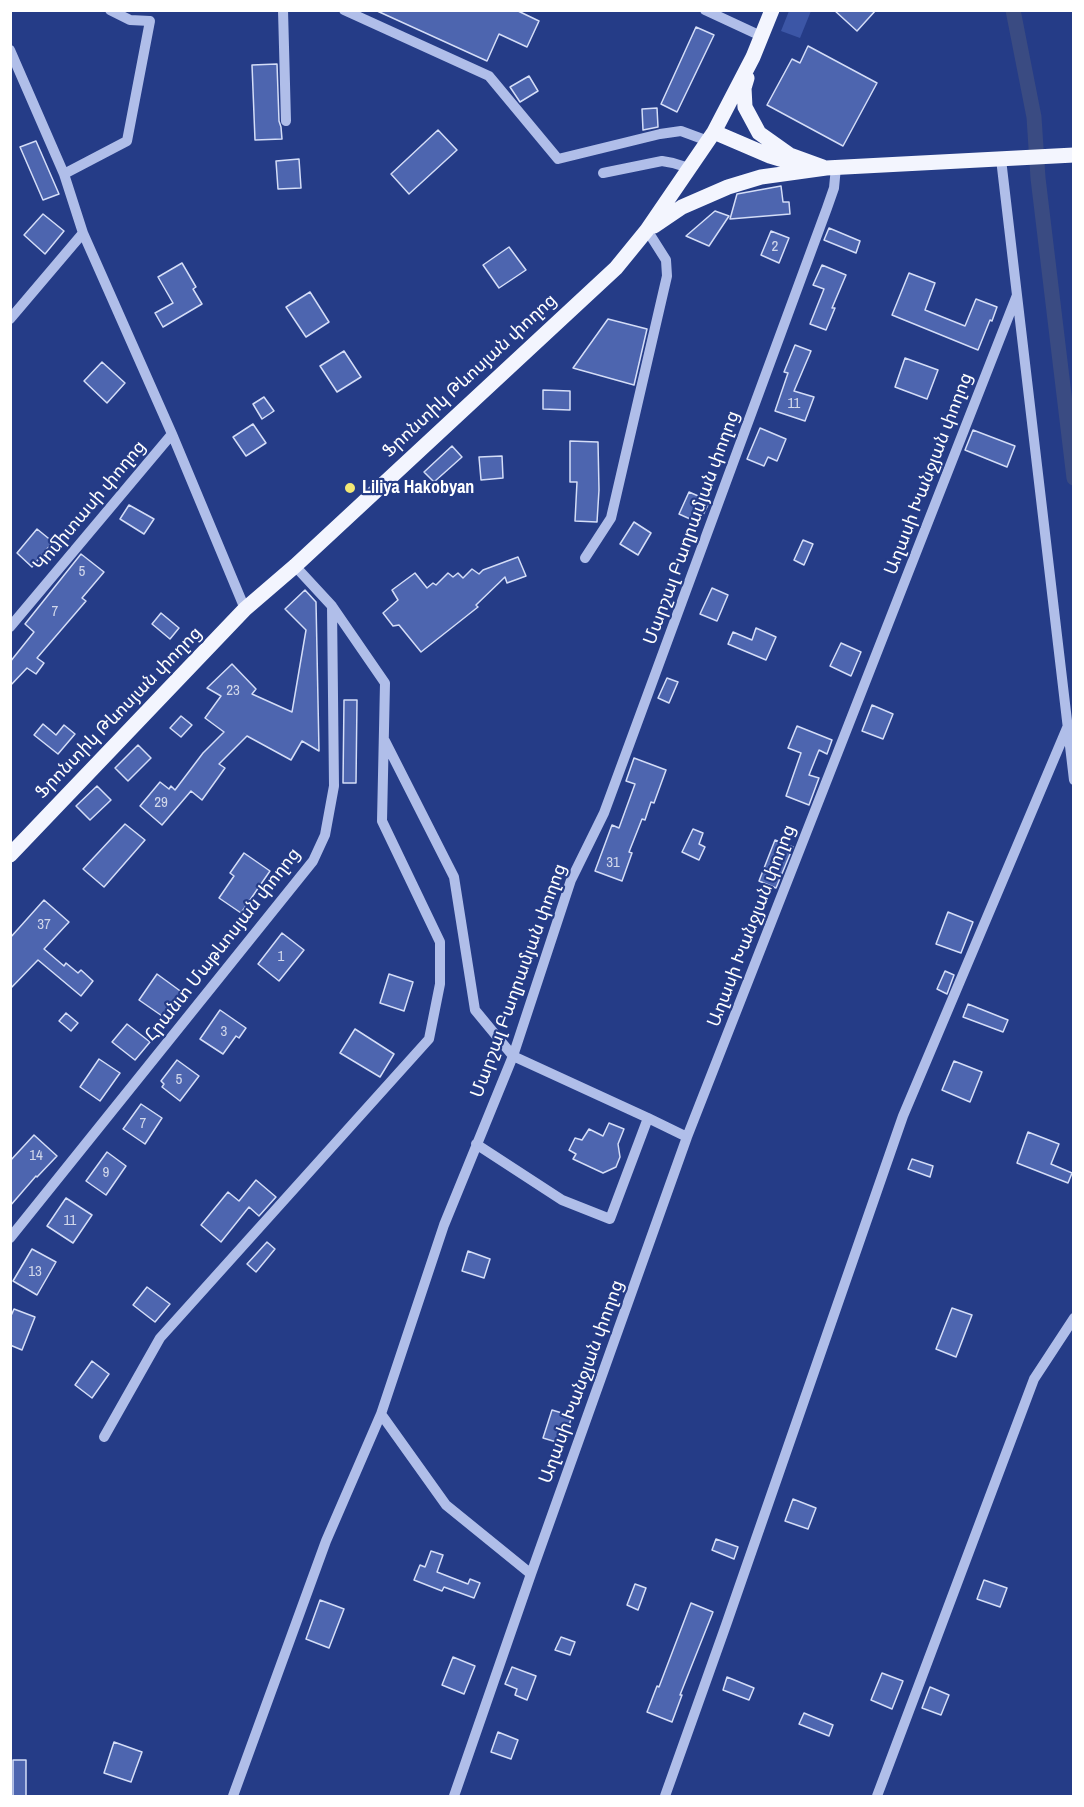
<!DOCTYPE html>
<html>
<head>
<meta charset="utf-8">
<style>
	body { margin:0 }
	#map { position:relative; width:1084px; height:1807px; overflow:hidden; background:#253c87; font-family:"Archivo Narrow",sans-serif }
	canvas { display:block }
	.frame { position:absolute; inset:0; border:12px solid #fff; pointer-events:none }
</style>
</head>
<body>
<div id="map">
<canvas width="1084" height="1807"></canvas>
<div class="frame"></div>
</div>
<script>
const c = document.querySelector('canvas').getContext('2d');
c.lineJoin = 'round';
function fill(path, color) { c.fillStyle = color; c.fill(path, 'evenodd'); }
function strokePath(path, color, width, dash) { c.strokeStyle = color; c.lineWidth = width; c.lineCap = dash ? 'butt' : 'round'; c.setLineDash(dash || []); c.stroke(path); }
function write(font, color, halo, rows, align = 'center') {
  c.font = font + ' "Archivo Narrow","Noto Sans Armenian",sans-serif'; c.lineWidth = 4.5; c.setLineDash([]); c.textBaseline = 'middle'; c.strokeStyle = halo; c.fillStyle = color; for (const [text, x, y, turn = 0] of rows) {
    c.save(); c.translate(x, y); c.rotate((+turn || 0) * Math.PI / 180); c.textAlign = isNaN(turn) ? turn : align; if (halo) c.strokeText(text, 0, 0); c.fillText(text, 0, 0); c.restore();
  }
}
fill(new Path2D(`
	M789,11H811L800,38L781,31Z`), '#3c56a6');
strokePath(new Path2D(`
	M1013,10L1034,117L1038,178L1074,478`), '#3a4b82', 15);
const building = new Path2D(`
	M375,10H516L539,21L527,47L499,34L487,61Z
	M834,10H876L857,31Z
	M696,27L714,35L677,112L661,104Z
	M808,46L877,83L843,146L767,105L792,59L800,63Z
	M277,64L279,121L281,127L282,139L255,140L252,65Z
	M529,76L538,91L520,102L510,87Z
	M657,108L658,127L643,130L642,109Z
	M438,130L457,150L409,194L391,174Z
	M36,141L59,194L43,200L20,147Z
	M299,159L301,188L278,189L276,161Z
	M781,186L783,202H789L790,214L730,219L737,194Z
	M715,211L729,216L709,246L686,236Z
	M43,214L64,231L45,254L24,235Z
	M829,228L860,241L856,253L824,240Z
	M771,231L789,238L779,263L761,255Z
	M509,247L526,270L499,288L483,265Z
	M182,263L196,287L193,289L202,304L163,327L155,313L173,303L158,277Z
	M822,265L846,275L832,308H835L826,330L810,324L824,289L813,285Z
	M909,273L935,283L925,310L965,326L976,299L997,307L992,321L990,320L978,350L892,315Z
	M310,292L329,322L306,337L286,307Z
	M608,319L647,329L634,385L573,368Z
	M795,345L811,351L794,391L814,397L805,421L775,411L788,373L784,372Z
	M344,351L361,377L337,392L320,366Z
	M905,358L938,370L927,399L895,387Z
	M102,362L125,383L107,403L84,381Z
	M543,390L570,391V410L543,409Z
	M264,397L274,411L262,419L253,404Z
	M253,424L266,443L246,456L233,437Z
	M760,428L786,439L777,461L768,457L764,466L747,459Z
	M973,430L1015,446L1007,467L965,450Z
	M570,441L598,442L599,490L597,522L575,521L577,482H570Z
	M452,446L462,457L434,482L424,472Z
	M502,456L503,478L481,480L479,457Z
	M689,492L710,501L699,523L679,514Z
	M129,505L154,519L144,534L120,519Z
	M634,522L651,533L638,555L620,544Z
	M37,529L53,542L32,567L17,553Z
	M803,540L813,544L804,565L794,560Z
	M81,554L104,572L82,598L86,601L37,658L44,663L36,674L27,668L10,686V662L34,632L25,624Z
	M518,557L526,576L507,583L505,577L476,605L478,607L421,652L399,625L393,626L383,613L398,600L392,590L415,573L427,588L433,583L436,585L448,573L453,577L458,573L463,578L472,569L479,574L483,570Z
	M712,588L728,595L717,621L700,614Z
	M305,590L316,602L319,751L302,741L291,760L247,736L219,764L225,768L202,800L191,791L162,825L140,806L160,782L169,789L171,786L175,790L203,753L224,732L205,718L221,696L207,688L232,664L256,689L252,694L292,712L306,630L285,609Z
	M161,613L179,628L170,639L152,624Z
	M756,628L776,637L766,660L728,644L733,632L752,640Z
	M841,643L861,652L851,676L830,666Z
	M667,678L678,682L669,703L658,698Z
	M344,700H357L356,783H343Z
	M872,705L893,714L883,739L862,731Z
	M181,716L192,725L181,737L170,728Z
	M43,724L56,735L64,725L75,734L58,754L34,735Z
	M797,726L832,740L827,754L819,750L809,775L819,778L809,805L786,796L801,753L788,748Z
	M138,745L151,758L128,781L115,768Z
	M634,758L666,770L654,803L651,802L645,820L642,819L629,852L632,853L622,881L595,871L612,825L619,828L635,784L626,781Z
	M97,786L111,800L90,820L76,806Z
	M125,824L145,840L104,887L83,869Z
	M693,829L703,833L699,844L705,847L699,860L682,852Z
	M775,840L793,847L776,888L759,881Z
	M244,853L270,871L241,913L219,898L234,876L230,873Z
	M44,900L69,922L44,949L64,966L66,963L78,973L81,970L93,981L81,996L38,960L10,989V938Z
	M948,912L973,922L961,953L936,944Z
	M282,933L304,950L279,981L258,964Z
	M945,971L954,975L947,994L937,989Z
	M157,974L183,993L165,1018L139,1000Z
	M389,974L413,982L404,1011L380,1003Z
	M968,1004L1008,1020L1003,1032L963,1017Z
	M220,1010L246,1028L239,1038L236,1036L223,1054L200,1039Z
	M66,1013L78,1023L71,1031L59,1021Z
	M127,1024L150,1042L135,1060L112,1042Z
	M355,1029L394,1054L380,1077L340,1053Z
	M99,1059L120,1073L100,1101L80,1087Z
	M177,1060L199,1076L180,1101L162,1087L164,1084L161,1081Z
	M954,1061L982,1072L970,1102L942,1090Z
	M141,1104L162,1118L145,1144L123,1129Z
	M609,1123L624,1129L618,1144L620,1157L616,1167L603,1173L573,1159L576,1154L569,1150L575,1138L582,1140L589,1129L603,1136Z
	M1028,1132L1059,1144L1051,1164L1072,1173L1068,1183L1017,1163Z
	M34,1135L57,1156L37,1177L36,1176L10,1206V1161Z
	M107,1152L126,1166L106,1195L86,1181Z
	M912,1159L933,1166L930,1177L908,1169Z
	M256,1180L276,1197L259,1216L249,1207L221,1242L201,1225L228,1192L239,1201Z
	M66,1198L92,1215L73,1243L47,1226Z
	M267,1242L275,1249L256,1272L247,1264Z
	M32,1249L56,1262L37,1295L13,1281Z
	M468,1251L490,1259L484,1278L462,1271Z
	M147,1287L170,1304L155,1322L133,1305Z
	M952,1308L972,1315L956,1357L936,1349Z
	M14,1309L35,1317L22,1350L10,1345V1318Z
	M92,1361L109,1374L92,1398L75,1385Z
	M552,1410L572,1416L563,1444L543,1438Z
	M793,1499L816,1508L808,1529L785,1521Z
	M716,1539L738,1547L734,1559L712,1550Z
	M431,1551L443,1555L437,1572L468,1584L470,1579L480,1583L474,1598L444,1587L442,1591L414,1580L420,1565L425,1567Z
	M984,1580L1007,1588L1000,1607L977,1599Z
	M635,1584L646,1588L638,1610L627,1605Z
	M320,1600L344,1609L329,1648L306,1639Z
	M691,1603L713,1612L680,1695H682L672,1722L647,1712L657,1686L659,1687Z
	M561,1637L575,1642L570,1655L555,1650Z
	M453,1657L475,1666L464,1694L442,1685Z
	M512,1667L536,1676L527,1700L515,1695L517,1689L505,1684Z
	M882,1673L903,1681L892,1709L871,1700Z
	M727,1677L754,1688L749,1700L723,1690Z
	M930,1687L949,1695L941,1715L922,1708Z
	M804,1713L833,1725L829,1736L799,1724Z
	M498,1732L518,1740L511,1759L491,1752Z
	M114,1742L142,1752L131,1782L104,1773Z
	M13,1760H26V1797H13Z`);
fill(building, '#4d65af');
strokePath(building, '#d4ddf7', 1.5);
strokePath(new Path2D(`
	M283,10L286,121
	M344,10L489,76L558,159L660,134L681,131L708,141
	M705,10L761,36
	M10,50L64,174L83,233L172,434L245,609
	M1001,159L1074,780
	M603,173L662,161L673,163L689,168
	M64,174L127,141L150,21L130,20L110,10
	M10,319L83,233
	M585,558L611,518L667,276L666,260L647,230
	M10,627L172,434
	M385,741L454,877L475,1010L513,1056L648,1118L687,1137
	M476,1144L562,1200L610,1219L648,1118
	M10,1238L313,861L325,835L334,786L332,606L295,566
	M104,1437L160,1338L429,1039L440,984V942L382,821L385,683L332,606
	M531,1574L687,1137L1017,295
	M233,1796L326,1541L381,1414
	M454,1796L531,1574L446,1505L381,1414L444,1225L513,1056L571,880L604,813L827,208L834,188L836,167
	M665,1796L726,1625L903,1116L1067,728
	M877,1796L1034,1379L1074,1318`), '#b0bee9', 10);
strokePath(new Path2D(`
	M747,78L744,88L745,107L759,133L790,155L823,167
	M714,132L770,156L793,163
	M654,226L682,207L728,187L761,177L826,168L1074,155
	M10,855L245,609L295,566L616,268L647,230L714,132L753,57L772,10`), '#f3f5fe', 15);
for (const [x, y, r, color] of [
	[350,488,6,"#f3e875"]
]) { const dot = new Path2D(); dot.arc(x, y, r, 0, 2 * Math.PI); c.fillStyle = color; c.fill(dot); strokePath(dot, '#253c87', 2); }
write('15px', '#d2d8eb', null, [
	["2",775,247],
	["11",794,404],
	["5",82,572],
	["7",55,612],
	["23",233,691],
	["29",161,803],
	["31",613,863],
	["37",44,925],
	["1",281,957],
	["3",224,1032],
	["5",179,1080],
	["7",143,1124],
	["14",36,1156],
	["9",106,1173],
	["11",70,1221],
	["13",35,1272]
]);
write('18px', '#fff', '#253c87', [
	["Ֆրոնտիկ Թևոսյան փողոց",470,376,-43],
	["Աղասի Խանջյան փողոց",929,474,-69],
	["Կոմիտասի փողոց",90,506,-50],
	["Մարշալ Բաղրամյան փողոց",692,528,-70],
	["Ֆրոնտիկ Թևոսյան փողոց",119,713,-46],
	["Աղասի Խանջյան փողոց",752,926,-69],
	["Հրանտ Մաթևոսյան փողոց",223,945,-52],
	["Մարշալ Բաղրամյան փողոց",519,981,-70],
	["Աղասի Խանջյան փողոց",582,1382,-70]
]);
write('bold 18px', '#fff', '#253c87', [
	["Liliya Hakobyan",362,488]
], 'left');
</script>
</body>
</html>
